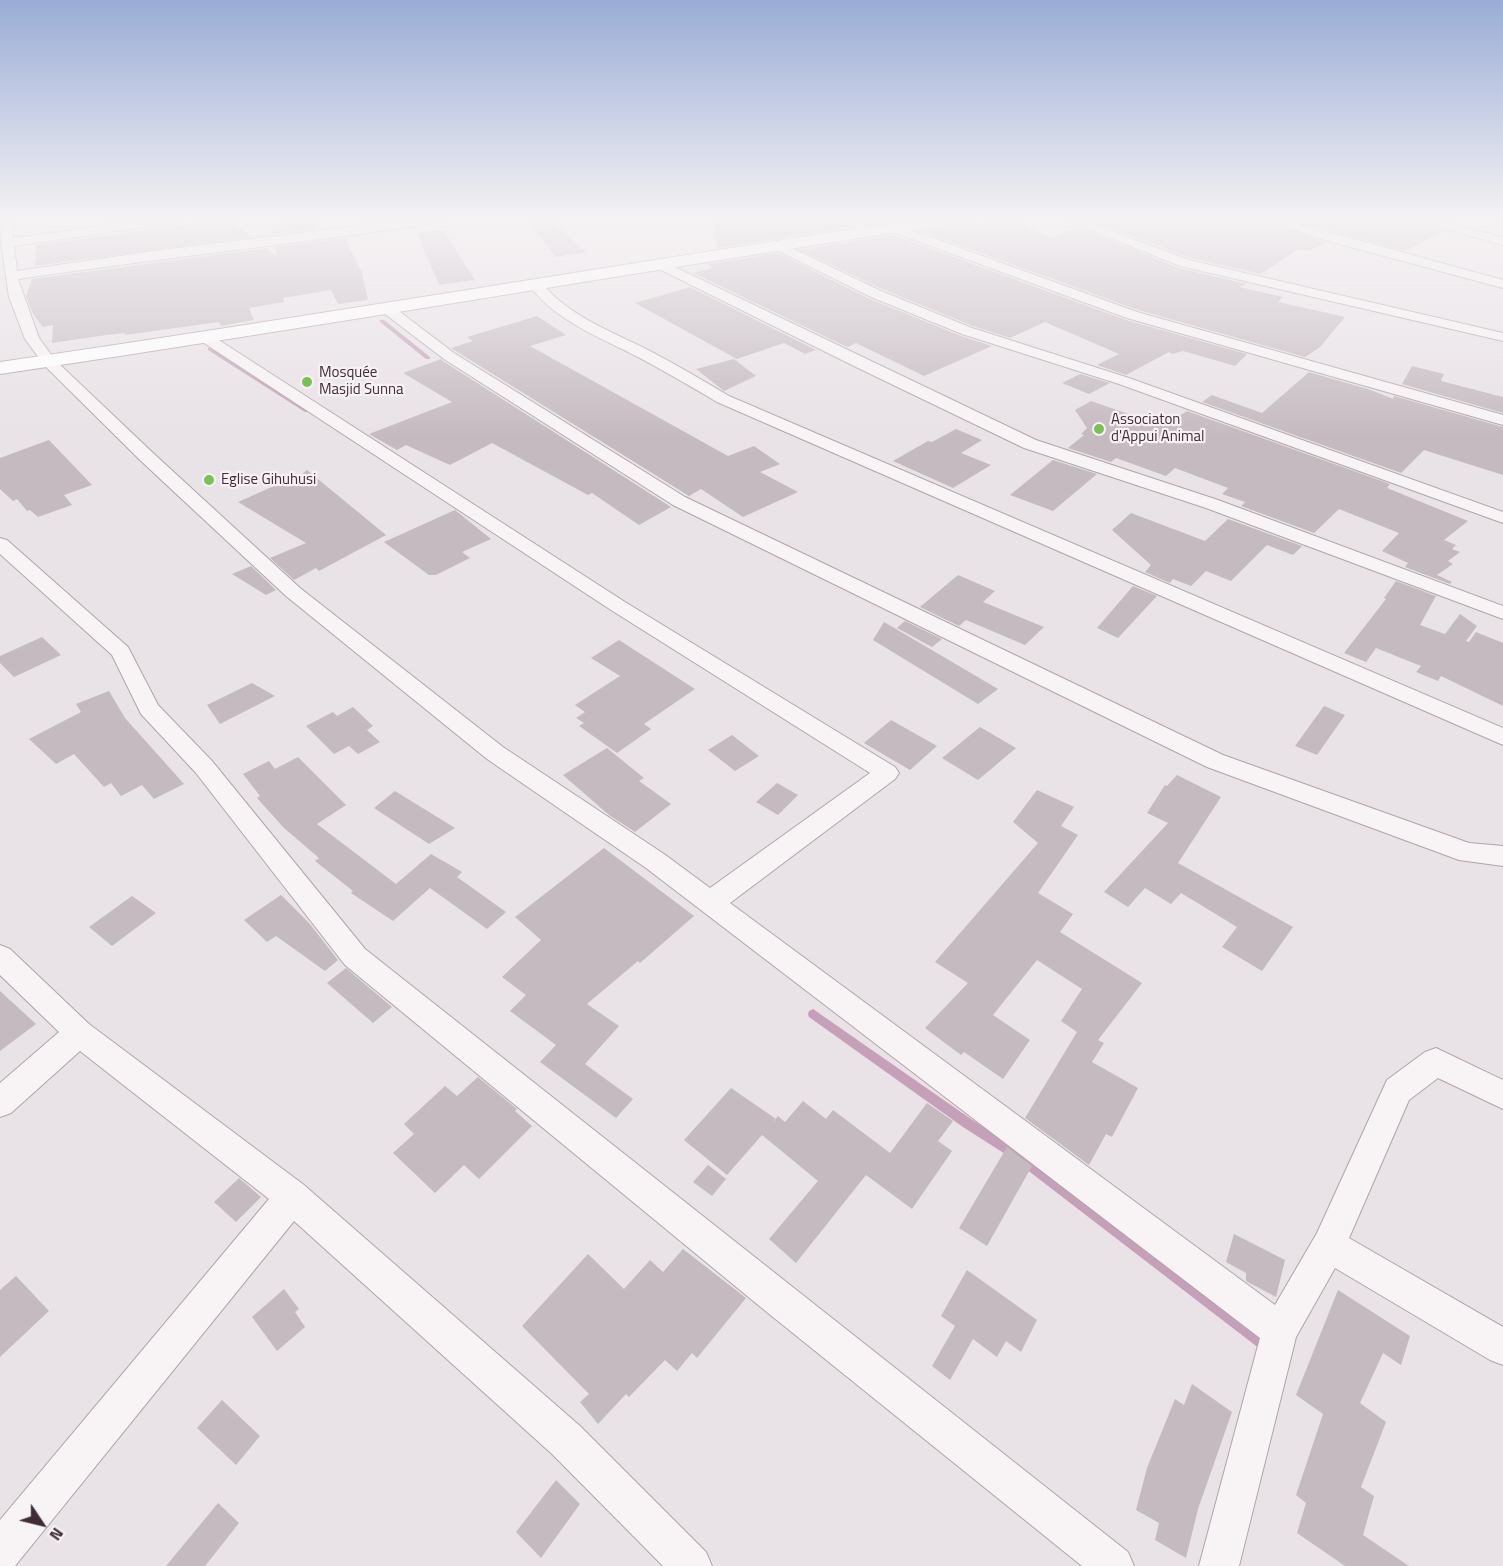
<!DOCTYPE html>
<html>
<head>
<meta charset="utf-8">
<style>
	body { margin:0 }
	#map { position:relative; width:1503px; height:1566px; overflow:hidden; background:#e9e2e6; font-family:"Titillium Web",sans-serif }
	canvas { display:block }
	.north { position:absolute; left:12px; top:1494px; width:60px; height:60px; -webkit-text-stroke:4px #f7f1f5; paint-order:stroke; rotate:125deg; font-size:16px; font-weight:700; line-height:24px; text-align:center; color:#402c37 }
	.north::after { content:''; display:block; margin:auto; width:21px; height:27px; background:#402c37; clip-path:polygon(50% 0,100% 100%,50% 72%,0 100%) }
</style>
</head>
<body>
<div id="map">
<canvas width="1503" height="1566"></canvas>
<div class="north">N</div>
</div>
<script>
const c = document.querySelector('canvas').getContext('2d');
c.lineJoin = 'round';
function fill(path, color) { c.fillStyle = color; c.fill(path, 'evenodd'); }
function strokePath(path, color, width, dash) { c.strokeStyle = color; c.lineWidth = width; c.lineCap = dash ? 'butt' : 'round'; c.setLineDash(dash || []); c.stroke(path); }
function write(font, color, halo, rows, align = 'center') {
  c.font = font + ' "Titillium Web",sans-serif'; c.lineWidth = 4.5; c.setLineDash([]); c.textBaseline = 'middle'; c.strokeStyle = halo; c.fillStyle = color; for (const [text, x, y, turn = 0] of rows) {
    c.save(); c.translate(x, y); c.rotate((+turn || 0) * Math.PI / 180); c.textAlign = isNaN(turn) ? turn : align; if (halo) c.strokeText(text, 0, 0); c.fillText(text, 0, 0); c.restore();
  }
}
fill(new Path2D(`
	M380,320H384L430,357V359H426L380,322Z
	M208,348H212L310,411L305,412L208,350Z
	M813,1009L971,1119L1021,1151L1270,1339L1272,1344L1270,1349L1265,1351L1260,1349L1013,1159L963,1127L809,1017L808,1014L809,1011Z`), '#c6a0b9');
fill(new Path2D(`
	M227,218L252,237L35,266L36,245L201,223Z
	M312,218L320,228L273,234L271,226Z
	M526,218H549L586,252L555,257Z
	M731,218H841L852,227L718,248L712,221Z
	M859,218H915L869,225Z
	M1011,218L1051,238L1078,227L1179,268L1247,284L1240,287L1283,297L1278,302L1345,317L1320,347L1305,357L1138,310L920,231L973,222L978,225Z
	M1101,218H1126L1155,226L1156,218H1259L1326,243L1308,251L1298,249L1261,274L1190,258L1092,221Z
	M1285,218H1408L1411,222L1443,231L1405,251Z
	M443,230L475,280L439,285L417,233Z
	M894,235L1126,320L1247,354L1235,366L1183,351L1172,354L1169,352L1126,375L1097,365L1119,354L1045,322L1010,338L973,326L882,289L800,250Z
	M345,238L362,273L368,300L338,304L331,290L283,298L284,302L249,308L254,320L221,326L219,322L125,335V333L106,335L52,343L53,325L43,327L33,314L26,296L32,279L267,248L277,257L275,247Z
	M778,253L870,299L961,336L992,346L924,376L856,343L848,347L843,345L693,273L712,268L708,264Z
	M690,287L816,350L805,354L784,343L737,359L635,303Z
	M537,316L566,335L530,346L728,456L754,446L780,464L760,472L798,492L743,517L701,489L689,496L451,348L473,341L467,337Z
	M441,359L443,361L671,507L639,525L592,493L588,495L492,443L450,465L406,445L397,450L369,434L452,402L403,373Z
	M734,359L756,376L724,391L696,369Z
	M1412,366L1444,374L1441,381L1503,397V413L1402,384Z
	M1309,372L1371,390L1393,399L1394,396L1503,427V475L1424,450L1401,473L1202,402L1212,395L1262,413Z
	M1080,374L1110,383L1089,394L1062,383Z
	M1091,401L1163,426L1187,411L1390,484L1387,488L1468,521L1444,540L1456,545L1452,549L1460,552L1448,561L1453,564L1437,575L1452,582L1450,584L1405,567L1408,563L1382,551L1399,533L1339,509L1314,533L1241,506L1245,502L1222,494L1228,488L1175,468L1166,476L1116,458L1111,462L1068,448L1084,435L1081,434L1087,428L1075,410Z
	M956,429L982,440L961,453L991,465L953,488L893,461L928,441L932,442Z
	M49,440L92,485L64,495L72,505L38,517L30,510L27,511L17,499L13,501L0,489V458Z
	M1053,460L1097,474L1053,511L1010,495Z
	M307,470L386,535L319,571L316,568L294,580L270,558L306,543L238,502L290,479L294,481Z
	M455,510L491,539L462,552L470,558L436,575H429L384,542Z
	M1131,513L1205,541L1228,519L1302,546L1293,555L1267,545L1231,581L1206,571L1191,586L1173,579L1170,583L1145,572L1151,565L1112,530Z
	M251,566L276,590L266,595L232,574Z
	M958,575L995,591L983,602L1044,627L1025,645L966,620L959,626L920,607Z
	M1396,581L1436,596L1420,625L1445,634L1460,614L1477,626L1466,641L1469,642L1476,632L1503,643V706L1441,676L1438,681L1416,672L1421,666L1376,648L1366,662L1344,653L1386,599L1384,598Z
	M1133,586L1157,596L1118,638L1097,628Z
	M905,621L942,639L932,647L897,628Z
	M884,622L976,676L998,689L978,704L873,640Z
	M42,637L61,655L14,677L0,663V656Z
	M619,640L695,689L644,724L651,729L617,753L579,726L584,723L576,718L585,712L575,705L620,676L591,658Z
	M252,683L275,696L220,724L207,705Z
	M109,691L125,718L184,784L154,799L142,785L121,796L111,783L104,787L74,754L56,764L29,739L81,712L76,704Z
	M1324,706L1345,715L1317,755L1295,746Z
	M353,707L373,726L367,730L380,742L358,754L349,746L334,754L306,726L333,712L337,716Z
	M891,720L937,746L910,770L864,743Z
	M980,727L1016,748L978,780L942,758Z
	M732,735L759,756L735,771L708,750Z
	M607,748L644,778L639,781L671,804L635,832L609,815L563,775Z
	M298,757L346,805L317,824L396,884L431,854L462,872L457,877L506,912L487,929L430,888L393,921L351,893L353,891L315,861L319,858L284,828L257,798L260,796L243,774L269,761L275,769Z
	M1177,775L1221,797L1178,863L1293,927L1262,971L1222,947L1237,927L1181,893L1171,904L1145,888L1128,907L1104,892L1168,823L1147,813L1165,785L1167,786Z
	M777,783L798,795L778,815L756,802Z
	M1037,790L1074,807L1061,826L1078,835L1038,893L1073,914L1060,932L1142,983L1098,1040L1104,1043L1092,1062L1138,1088L1112,1137L1106,1134L1089,1165L1025,1118L1077,1032L1061,1021L1082,989L1037,960L993,1015L1030,1040L1003,1079L964,1052L961,1055L925,1028L968,983L935,962L1038,843L1013,822Z
	M395,791L455,828L429,844L374,808Z
	M604,848L694,916L640,963L638,961L587,1004L619,1026L585,1064L633,1099L616,1118L540,1062L556,1045L510,1011L526,995L502,977L541,940L515,917Z
	M281,895L309,923L338,960L325,971L276,936L267,942L244,920Z
	M132,896L156,913L112,946L89,927Z
	M346,968L392,1007L373,1023L327,983Z
	M0,991L36,1024L0,1051Z
	M478,1077L517,1109L515,1111L532,1126L479,1179L464,1165L435,1193L393,1153L414,1134L404,1124L445,1086L457,1096Z
	M731,1088L776,1119L772,1123L778,1116L785,1122L803,1101L826,1119L833,1110L890,1153L927,1103L953,1121L938,1141L952,1151L912,1209L866,1175L796,1263L769,1239L818,1181L762,1135L727,1175L684,1140Z
	M1007,1147L1032,1166L987,1246L959,1228Z
	M708,1165L726,1179L712,1196L693,1182Z
	M239,1178L261,1197L236,1222L214,1202Z
	M1234,1234L1285,1260L1276,1297L1246,1281V1273L1226,1262Z
	M683,1249L746,1298L697,1358L692,1353L677,1371L665,1360L629,1397L626,1394L598,1424L580,1402L589,1394L522,1326L588,1254L624,1289L650,1260L663,1272Z
	M967,1270L1037,1320L1021,1352L1006,1341L997,1357L973,1339L950,1380L932,1366L955,1326L941,1316Z
	M16,1276L49,1311L0,1357V1290Z
	M284,1289L299,1309L295,1312L305,1327L277,1351L252,1317Z
	M1338,1290L1410,1336L1401,1365L1383,1353L1360,1403L1386,1422L1361,1487L1374,1496L1363,1535L1409,1566H1345L1297,1533L1306,1503L1296,1495L1323,1414L1296,1395Z
	M1192,1384L1232,1412L1198,1509L1186,1558L1155,1540L1159,1523L1136,1510L1147,1468L1175,1399L1184,1405Z
	M222,1400L260,1436L236,1465L197,1428Z
	M556,1480L580,1504L541,1558L516,1532Z
	M218,1503L239,1523L205,1566H166Z`), '#c5bac0');
const minor = new Path2D(`
	M2,218H14L13,238L159,218H187L181,222L14,246L17,271L161,250L423,218H451L445,222C303,243 160,258 18,279L39,338L55,360L153,453L300,588L503,747L664,854L710,888L870,773L611,610L201,341L199,338L201,335H211L625,602L895,767L899,773L895,779L730,903L1275,1305L1317,1233L1387,1080L1425,1052L1436,1048L1503,1080V1109L1438,1078L1409,1100L1349,1238L1503,1327V1365L1490,1360L1335,1268L1296,1337L1239,1566H1199L1260,1338L646,868L487,759L286,596L141,461L45,366L25,339L9,297L1,243Z
	M843,218H856L877,233L875,236H867Z
	M1061,218H1077L1189,260L1503,333V341L1180,266Z
	M1261,218H1278L1503,280V288L1317,238Z
	M1410,218H1428L1503,237V245L1412,220Z
	M894,224L1137,312L1503,415V425L1127,318L890,231L888,228Z
	M777,241L881,291L972,328L1129,378L1503,512V523L1119,384L962,334L871,297L773,248L771,245L773,242Z
	M658,259L1036,440L1218,500L1503,606V619L1206,508L1024,448L856,367L653,266L652,263Z
	M535,280L540,281C568,316 609,330 648,350C675,364 702,380 729,396L1503,728V745L717,402C692,387 666,372 640,358C600,337 556,322 528,284L530,281Z
	M386,304L391,305L454,353L685,497L1223,755L1469,843L1503,846V866L1459,860L1207,767L673,505L444,359L381,311L379,308L381,305Z
	M0,538L7,540L128,647L158,705L212,761L365,949L1128,1552L1134,1566H1082L763,1309L345,965L196,773L141,714L112,655L0,554Z
	M0,945L10,949L89,1024L304,1185L580,1426L706,1552L712,1566H663L552,1454L294,1221L15,1566H0V1520L269,1199L80,1051L11,1113L0,1117V1083L59,1032L0,975Z`);
const primary = new Path2D(`
	M928,218H966L958,223C638,271 320,327 0,374V362C310,317 618,264 928,218Z`);
strokePath(minor, '#b0a4aa', 2);
strokePath(primary, '#b4a2ad', 2);
fill(minor, '#f8f4f6');
fill(primary, '#fff');
const sky = c.createLinearGradient(0, 0, 0, 437);
sky.addColorStop(0, '#9aacd5');
sky.addColorStop(0.5, '#f5f2f4');
sky.addColorStop(1, '#f5f2f400');
c.fillStyle = sky;
c.fillRect(0, 0, 1503, 437);
for (const [x, y, r, color] of [
	[307,382,6,"#78c253"],
	[1099,429,6,"#78c253"],
	[209,480,6,"#78c253"]
]) { const dot = new Path2D(); dot.arc(x, y, r, 0, 2 * Math.PI); c.fillStyle = color; c.fill(dot); strokePath(dot, '#f7f1f5', 2); }
write('15px', '#402c37', '#f7f1f5', [
	["Mosquée",319,373],
	["Masjid Sunna",319,390],
	["Associaton",1111,420],
	["d'Appui Animal",1111,437],
	["Eglise Gihuhusi",221,480]
], 'left');
</script>
</body>
</html>
